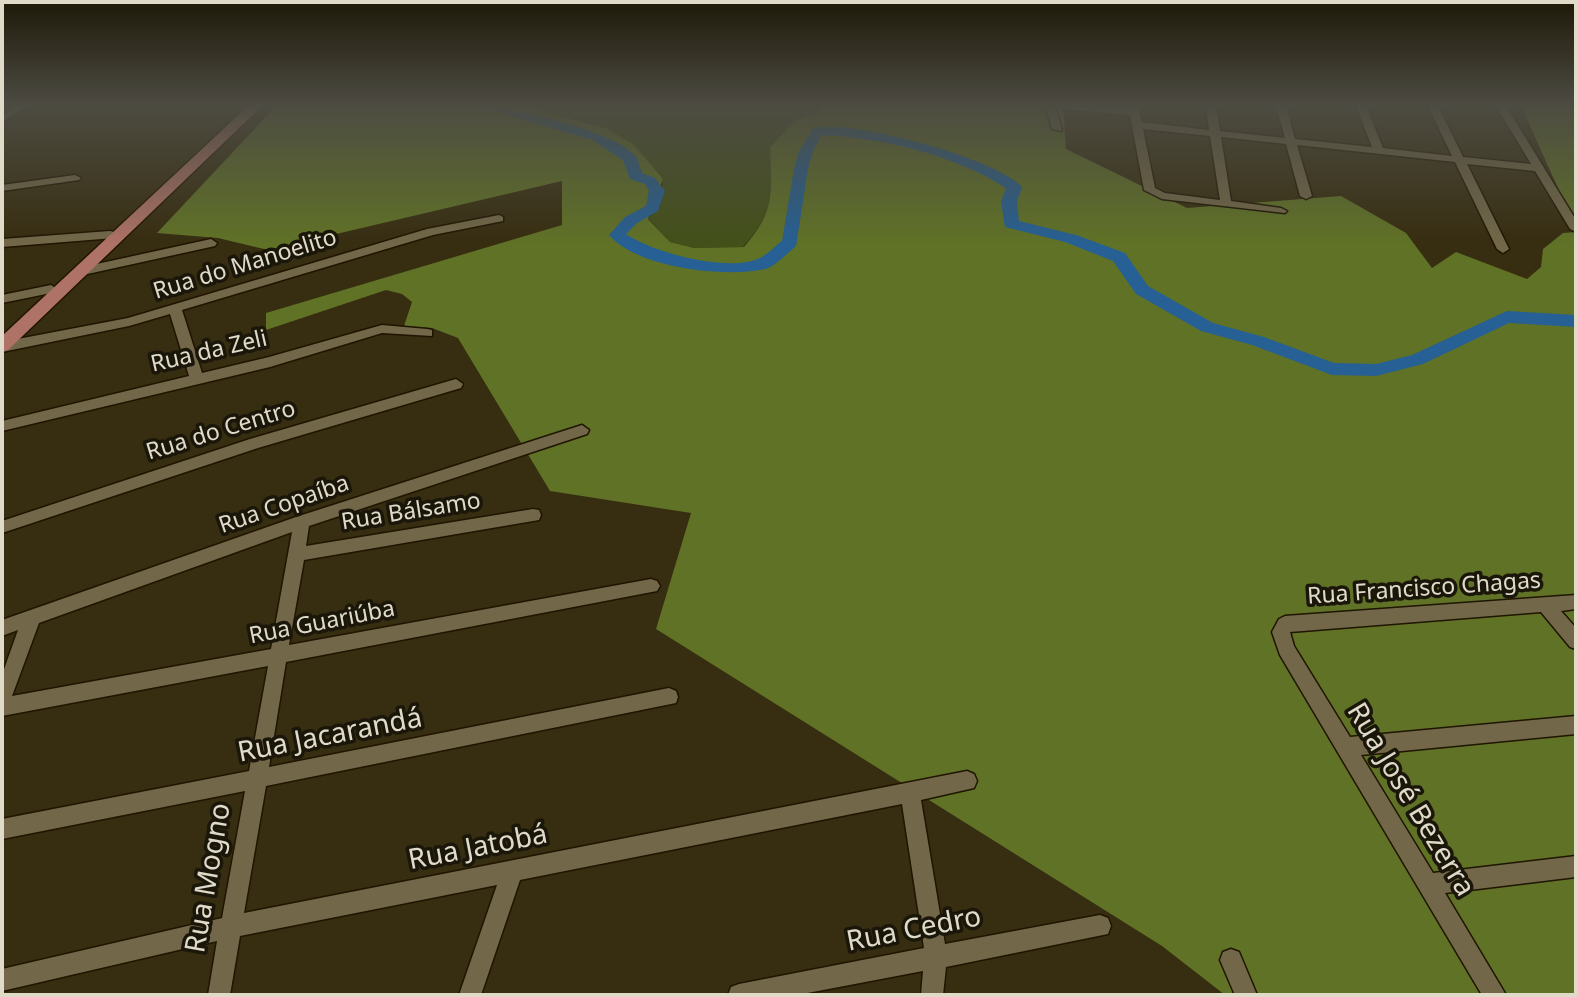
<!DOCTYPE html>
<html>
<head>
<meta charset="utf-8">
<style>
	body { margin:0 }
	#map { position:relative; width:1578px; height:997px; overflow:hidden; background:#372d10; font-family:"Noto Sans",sans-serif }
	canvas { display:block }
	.frame { position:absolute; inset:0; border:4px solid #e0dac9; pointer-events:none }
</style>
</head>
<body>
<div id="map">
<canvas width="1578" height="997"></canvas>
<div class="frame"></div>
</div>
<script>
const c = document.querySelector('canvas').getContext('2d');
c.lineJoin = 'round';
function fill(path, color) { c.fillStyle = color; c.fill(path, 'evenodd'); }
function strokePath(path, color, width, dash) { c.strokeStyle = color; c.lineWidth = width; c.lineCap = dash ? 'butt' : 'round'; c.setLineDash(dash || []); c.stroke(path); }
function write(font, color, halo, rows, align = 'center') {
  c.font = font + ' "Noto Sans",sans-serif'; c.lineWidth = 7; c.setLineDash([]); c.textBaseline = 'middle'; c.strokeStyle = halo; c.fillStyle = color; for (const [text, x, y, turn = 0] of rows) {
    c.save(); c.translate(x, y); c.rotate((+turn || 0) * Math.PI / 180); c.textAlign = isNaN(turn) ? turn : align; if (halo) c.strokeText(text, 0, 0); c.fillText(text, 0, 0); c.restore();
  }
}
fill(new Path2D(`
	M522,106H822L820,112L795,121L770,147C771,194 776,210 743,247L694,248L670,242L648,218L660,207L663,179Z`), '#435019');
fill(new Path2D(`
	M276,106H522L608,129L634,145L663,179L648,219L670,242L694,248L744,247C776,210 771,194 770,147L795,121L820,112L822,106H1063L1066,149L1187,208L1341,196L1406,233L1432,268L1456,252L1527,279L1541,267L1543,249L1563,233L1576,232V995H1225L1162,946L656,629L691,513L550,491L458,338L432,328L404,326L412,302L402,294L386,290L266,330V313L562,225V181L268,250L218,238L157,233Z
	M1521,106H1576V228Z`), '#607226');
fill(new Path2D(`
	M478,106C506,104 622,133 637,158C639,162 640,169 642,173L655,178L665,191L658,211L637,223L626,234C653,253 730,273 760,258C768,254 775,246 782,241L794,169L799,151L813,128C852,119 996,158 1022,187L1017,202L1019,221L1076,235L1125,253L1148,286L1213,323L1264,337L1334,363L1376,364L1412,355L1507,311L1576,315V327L1509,323L1423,364L1376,376L1332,375L1252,345L1201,331L1136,294L1113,261L1065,242L1005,227L1001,202L1006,188C954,155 884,138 822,135L813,151L808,169L796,246C787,253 776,266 765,269C725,278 637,268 609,235L625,217L646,206L649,191L645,184L630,179L623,160L592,140Z`), '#266094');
const minor = new Path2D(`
	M16,106H27L2,122V115Z
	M1045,106H1055L1062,129L1061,131L1052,129Z
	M1059,106L1128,109V106H1138L1142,122L1209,130L1206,106H1216L1220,131L1285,138L1276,106H1286L1295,139L1372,147L1356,106H1366L1383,148L1452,156L1428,106H1438L1463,157L1531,164L1496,106H1506L1576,220V232L1570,229L1535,171L1467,164L1509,249L1503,253L1497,249L1455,162L1297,145L1312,196L1306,199L1300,196L1286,144L1221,137L1231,201L1281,208L1287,211L1285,213L1162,199L1144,190L1130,115L1064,109ZM1143,129L1210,136L1220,200L1165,193L1155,188Z
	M75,175L81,178L79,180L2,191V185Z
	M499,215L503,217V221L433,235L182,310L202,373L269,357L382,325L427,329L432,330V336L382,333L270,367L2,431V421L189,376L170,314L129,326L2,352V342L128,318L427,229Z
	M110,231L114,232V238L2,247V239Z
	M211,239L217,243L215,246L83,275L77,271L83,267Z
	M51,285L57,289L56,292L2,303V295Z
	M456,379L463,384L461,388L258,448L2,533V521L250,439Z
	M582,425L589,430L587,434L309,526L306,546L533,509L539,510L541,515L539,520L533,521L304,560L289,645L651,579L657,581L660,586L657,591L286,662L269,767L669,688L676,691L678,697L676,703L266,786L244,913L967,771L974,774L977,781L974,788L921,800L945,944L1100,915L1108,918L1111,926L1108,934L946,967L943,995H921L923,971L797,995H728L731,987L739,984L924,948L902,804L520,880L481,995H459L497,885L240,936L230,995H208L217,941L2,991V969L222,918L245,791L2,839V819L249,771L268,666L2,716V675L18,630L2,636V620L296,517ZM292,532L271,649L12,696L39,623Z
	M1576,595V609L1561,611L1576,628V649L1570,647L1541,612L1290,632L1294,646L1350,737L1576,716V734L1361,755L1433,873L1576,856V877L1445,893L1506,995H1482L1280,655L1272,632L1279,619L1285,616Z
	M1231,949L1239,952L1257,995H1235L1220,960L1223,952Z`);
const major = new Path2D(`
	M248,106H262L8,350L2,352V336Z`);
strokePath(minor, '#1f1500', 3);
strokePath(major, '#1f1500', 3);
fill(minor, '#726748');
fill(major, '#af7267');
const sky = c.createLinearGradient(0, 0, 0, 245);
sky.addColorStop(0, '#1e1909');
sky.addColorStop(0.43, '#4d4c42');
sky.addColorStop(1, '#4d4c4200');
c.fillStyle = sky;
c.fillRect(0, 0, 1578, 245);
write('23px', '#e0dac9', '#1a160a', [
	["Rua do Manoelito",245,265,-17],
	["Rua da Zeli",209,352,-13],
	["Rua do Centro",221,431,-17],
	["Rua Copaíba",284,505,-19],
	["Rua Bálsamo",411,512,-9],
	["Rua Francisco Chagas",1424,589,-4],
	["Rua Guariúba",322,623,-11]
]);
write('28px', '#e0dac9', '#1a160a', [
	["Rua Jacarandá",330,736,-11],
	["Rua José Bezerra",1410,800,59],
	["Rua Jatobá",478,848,-11],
	["Rua Mogno",209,878,-80],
	["Rua Cedro",914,930,-11]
]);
</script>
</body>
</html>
